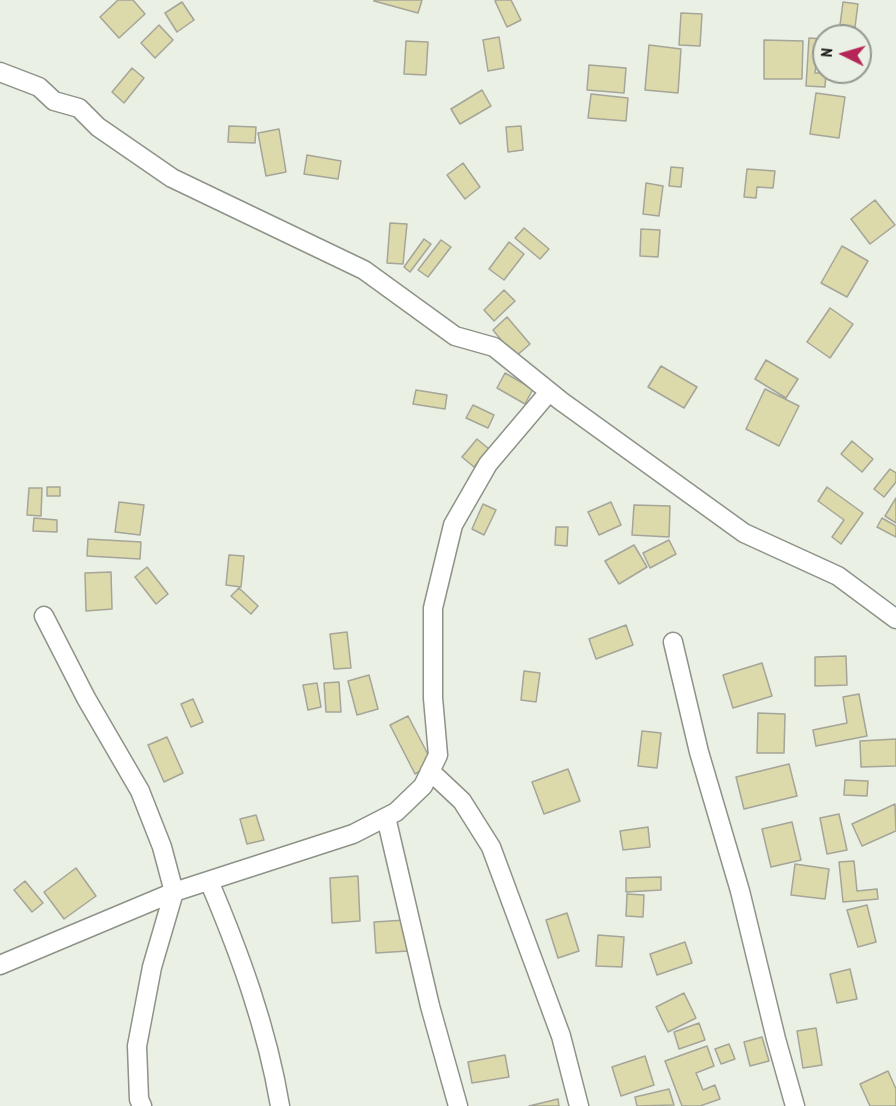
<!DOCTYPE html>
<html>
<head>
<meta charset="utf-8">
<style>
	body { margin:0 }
	#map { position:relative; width:896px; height:1106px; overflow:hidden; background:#eaf0e4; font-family:"PT Sans Narrow",sans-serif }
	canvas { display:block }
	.north { position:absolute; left:812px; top:24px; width:60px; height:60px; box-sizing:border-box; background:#eaf0e4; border:2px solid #94988f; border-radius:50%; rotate:275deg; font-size:16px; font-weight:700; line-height:24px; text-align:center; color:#121410 }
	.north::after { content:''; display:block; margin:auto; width:21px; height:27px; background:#b52656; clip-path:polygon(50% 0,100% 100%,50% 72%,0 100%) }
</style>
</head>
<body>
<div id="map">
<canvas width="896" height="1106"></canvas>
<div class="north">N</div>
</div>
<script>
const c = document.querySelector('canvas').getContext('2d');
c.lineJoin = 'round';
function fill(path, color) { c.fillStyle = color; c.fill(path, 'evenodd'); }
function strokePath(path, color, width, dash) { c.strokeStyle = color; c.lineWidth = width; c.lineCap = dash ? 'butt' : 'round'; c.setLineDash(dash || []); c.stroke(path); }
const building = new Path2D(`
	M118,0H133L145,14L119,38L100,17Z
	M374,0H422L418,13L374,1Z
	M497,0H511L521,20L507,27L495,1Z
	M182,2L194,20L177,32L165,13Z
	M843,2L858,4L855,27L840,25Z
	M681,13L702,14L700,46L679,45Z
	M159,25L173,40L155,58L141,43Z
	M499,37L504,68L488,71L483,40Z
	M809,38L824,39V58L817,57L815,73H826L825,87L806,86Z
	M764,40L803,41L802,79H764Z
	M406,41L428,42L426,75L404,74Z
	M649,45L681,49L678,93L645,90Z
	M589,65L626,68L624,93L587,90Z
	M132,68L144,78L124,103L112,92Z
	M482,90L491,106L460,124L451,109Z
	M816,93L845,97L839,138L810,134Z
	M591,94L628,98L626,121L588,118Z
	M229,126L256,127L255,143L228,142Z
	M521,126L523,150L508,152L506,127Z
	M279,129L286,172L266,176L258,133Z
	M307,155L341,161L338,179L304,174Z
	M463,163L480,187L465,199L447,175Z
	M671,167L683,168L681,187L669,186Z
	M747,169L775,171L773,188L757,187L756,198L744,197Z
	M646,183L663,186L659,216L643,214Z
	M875,200L895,225L870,244L851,219Z
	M390,223L407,224L403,264L387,263Z
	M524,228L549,249L540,259L515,238Z
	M641,229L660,230L658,257L640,256Z
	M424,239L431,244L410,272L404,267Z
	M441,240L451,247L428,277L418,270Z
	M509,242L524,254L504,280L489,269Z
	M842,246L868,261L847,297L821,283Z
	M504,290L515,301L494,321L484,310Z
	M830,308L853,324L830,358L807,342Z
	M507,317L530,344L515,357L493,330Z
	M766,360L798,379L786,398L755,379Z
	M661,366L697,387L684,408L648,387Z
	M505,373L533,389L525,404L497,388Z
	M765,389L799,406L779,446L746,429Z
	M416,390L447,395L445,409L413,404Z
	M473,405L494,415L488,428L466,418Z
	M477,439L489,449L474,467L462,457Z
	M852,441L873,459L862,472L841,454Z
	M890,469L896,473V482L884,497L874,489Z
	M47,487H60V496H47Z
	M827,487L863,513L841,544L832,537L844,520L818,501Z
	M29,488H42L41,516L27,515Z
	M896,498V523L885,516Z
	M119,502L144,505L140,535L115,532Z
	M611,502L621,525L599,535L588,512Z
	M483,504L496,510L484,535L472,529Z
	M634,505L670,506L669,537L632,535Z
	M34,518L57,520V532L33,531Z
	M882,518L896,526V537L877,527Z
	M556,527H568L567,546L555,545Z
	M88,539L141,542L140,559L87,556Z
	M669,540L676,554L650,568L643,553Z
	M634,545L647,567L619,584L605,561Z
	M229,555L244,556L241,587L226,585Z
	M147,567L168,594L156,604L135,577Z
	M111,572L112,609L86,611L85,573Z
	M239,588L258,606L251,614L231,596Z
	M626,625L633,645L596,659L589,639Z
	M347,632L351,668L334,669L330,634Z
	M846,656L847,685L815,686V657Z
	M762,663L772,696L733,708L723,675Z
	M524,671L540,673L536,702L521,700Z
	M369,675L378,709L357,715L348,681Z
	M339,682L341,712H326L324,683Z
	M317,683L321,707L308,710L303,685Z
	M859,694L867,736L816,746L813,730L847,723L843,697Z
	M193,699L203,722L191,727L181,704Z
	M758,713L785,714L784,753H757Z
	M408,716L433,764L415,774L390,725Z
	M642,731L661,733L657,768L638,766Z
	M167,737L183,773L164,782L148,745Z
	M896,739V766L861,767L860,741Z
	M789,764L797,796L744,809L736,777Z
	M568,769L580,801L544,814L532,782Z
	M845,780L868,781L867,796L844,795Z
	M895,804L896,831L862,846L852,824Z
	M839,814L847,850L827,854L820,818Z
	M256,815L264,840L247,844L240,819Z
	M792,822L801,860L771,867L762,829Z
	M648,827L650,847L623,850L620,831Z
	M854,861L857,891L877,889L878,899L843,902L839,862Z
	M795,864L829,869L825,899L791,895Z
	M76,868L96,896L64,919L44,892Z
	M358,876L360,921L332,923L330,878Z
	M661,877V890L626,892V878Z
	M25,881L43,903L32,912L14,890Z
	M627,894L644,895L643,917L626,916Z
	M867,905L876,942L858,947L847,910Z
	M567,913L579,951L558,958L546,920Z
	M406,920L408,951L376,953L374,922Z
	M598,935L624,937L622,967L596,966Z
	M685,942L692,963L657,975L650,954Z
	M850,969L857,999L837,1003L830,974Z
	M684,993L696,1018L668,1032L656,1007Z
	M699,1023L705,1040L679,1049L674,1032Z
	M816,1028L822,1065L803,1068L797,1031Z
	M762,1037L769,1061L750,1066L744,1042Z
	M729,1044L735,1059L721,1064L715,1049Z
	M707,1046L714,1066L696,1073L703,1090L715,1085L720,1099L700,1106H682L665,1061Z
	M505,1055L509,1077L472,1083L468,1062Z
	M645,1056L654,1085L621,1096L612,1067Z
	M888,1071L896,1089V1106H870L860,1084Z
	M669,1089L674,1105L637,1106L635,1097Z
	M558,1099L559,1106H529Z`);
fill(building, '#dcd9aa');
strokePath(building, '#a5a599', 1.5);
const minor = new Path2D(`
	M0,72L39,87L54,101L79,108L98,127L172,178L364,270L455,336L494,347L561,401L744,533L838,576L896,619
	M44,616L86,698L140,791L162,847L174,892L152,967L137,1046L139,1099L142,1106
	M673,642L699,752L740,891L776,1039L795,1106
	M430,771L462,801L491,847L561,1036L579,1106
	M386,817L430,1006L458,1106
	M209,881C240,954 267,1028 280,1106
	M0,965L174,892L353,834L396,812L423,786L438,755L433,698V608L453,525L488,464L549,392`);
strokePath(minor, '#8d9388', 21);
strokePath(minor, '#fff', 18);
</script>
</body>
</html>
